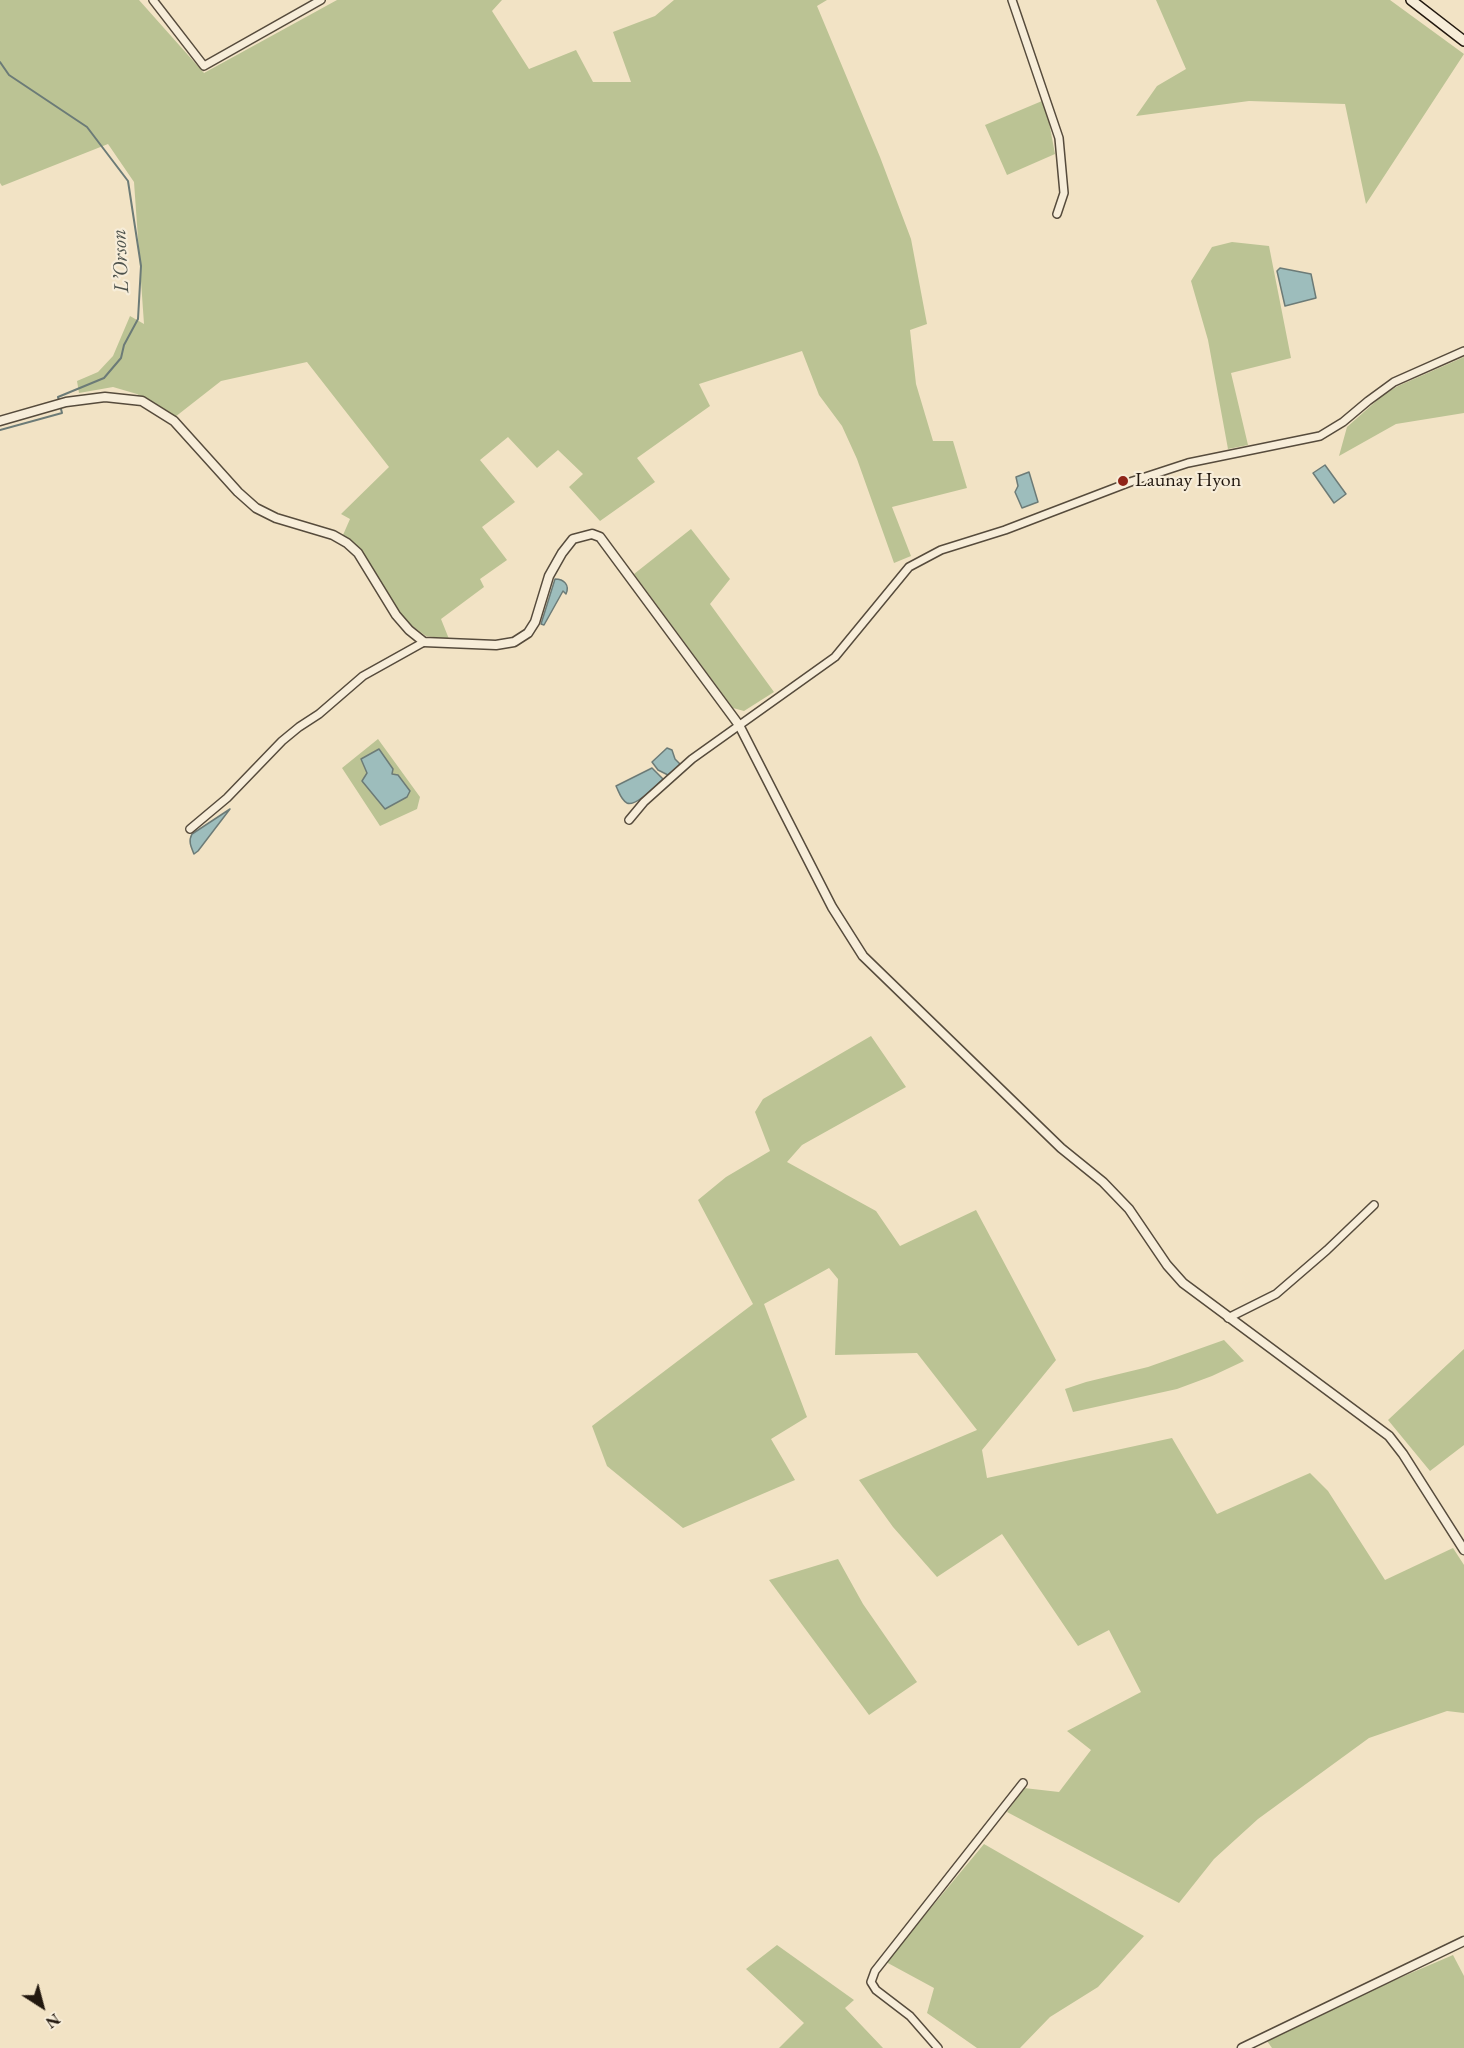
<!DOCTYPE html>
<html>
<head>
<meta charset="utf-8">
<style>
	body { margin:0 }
	#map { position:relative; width:1464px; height:2048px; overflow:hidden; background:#f2e3c5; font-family:"EB Garamond",serif }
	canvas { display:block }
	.north { position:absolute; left:12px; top:1976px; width:60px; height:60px; -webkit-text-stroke:4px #f7edd9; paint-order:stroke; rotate:144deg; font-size:16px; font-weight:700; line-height:24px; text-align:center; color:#22180f }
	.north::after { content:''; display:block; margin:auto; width:21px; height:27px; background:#22180f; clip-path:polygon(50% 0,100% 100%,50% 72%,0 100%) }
</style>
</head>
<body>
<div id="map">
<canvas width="1464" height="2048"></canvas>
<div class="north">N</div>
</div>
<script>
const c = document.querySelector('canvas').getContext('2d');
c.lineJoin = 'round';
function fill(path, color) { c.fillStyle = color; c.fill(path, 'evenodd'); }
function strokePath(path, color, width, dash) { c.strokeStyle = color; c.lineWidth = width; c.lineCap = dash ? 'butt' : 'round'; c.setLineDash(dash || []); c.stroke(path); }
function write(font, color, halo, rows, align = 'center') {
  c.font = font + ' "EB Garamond",serif'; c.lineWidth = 4.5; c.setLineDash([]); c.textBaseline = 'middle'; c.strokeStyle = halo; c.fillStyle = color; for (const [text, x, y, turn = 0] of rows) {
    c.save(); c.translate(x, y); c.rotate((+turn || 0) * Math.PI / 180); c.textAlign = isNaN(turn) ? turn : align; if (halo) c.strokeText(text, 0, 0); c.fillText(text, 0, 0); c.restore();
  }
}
fill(new Path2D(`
	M0,0H139L204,73L337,0H502L492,11L529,69L576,50L593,82H631L613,32L655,16L674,0H827L817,6L880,157L911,239L927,324L910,330L916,384L933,441H953L967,488L892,507L911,556L894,563L857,459L842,426L819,395L802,351L699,384L710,406L637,458L655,482L600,521L569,487L583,474L558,450L537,468L508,437L480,460L515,502L482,527L507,560L480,579L484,587L441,619L449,639L426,636L404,620L360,552L343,535L350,519L341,514L389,467L307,362L221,381L175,417L137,394L113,387L79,393L77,381L98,372L113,356L130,316L144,324L134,182L108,144L2,186L0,183Z
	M1156,0H1390L1464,54L1366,204L1345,104L1249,101L1136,116L1157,86L1186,69Z
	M1042,101L1049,122L1055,154L1007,175L985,125Z
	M1232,242L1269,246L1291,358L1231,373L1248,445L1228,449L1208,340L1191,281L1212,247Z
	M1464,357V413L1396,424L1339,456L1347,427L1383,395L1398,386Z
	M691,529L730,579L710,604L774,692L744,711L733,708L634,574Z
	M378,739L420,797L417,809L380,826L342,768Z
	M871,1036L906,1087L802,1145L787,1162L876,1211L900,1246L976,1210L1056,1360L982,1450L987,1478L1172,1438L1217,1514L1310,1473L1328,1491L1385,1580L1453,1548L1464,1565V1713L1447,1711L1369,1738L1258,1819L1214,1859L1179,1903L1007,1812L1024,1788L1059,1792L1091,1750L1067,1731L1141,1692L1109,1630L1078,1646L1002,1534L937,1577L893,1527L859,1480L977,1430L917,1353L835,1355L838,1279L829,1268L764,1304L807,1417L771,1439L795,1480L683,1528L607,1466L592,1426L753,1304L698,1200L726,1177L770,1151L755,1112L763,1099Z
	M1224,1340L1244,1361L1212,1376L1177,1389L1073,1412L1065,1389L1086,1382L1148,1367Z
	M1464,1349V1445L1430,1471L1388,1420Z
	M838,1559L863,1604L917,1682L869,1715L769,1580Z
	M984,1844L1144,1936L1098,1987L1050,2017L1020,2048H977L927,2013L934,1988L886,1962Z
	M777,1945L854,2000L845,2008L883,2048H779L804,2023L746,1969Z
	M1453,1955L1464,1976V2048H1272L1267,2041L1362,1994Z`), '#bbc394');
const water = new Path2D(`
	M1280,268L1311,274L1316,298L1285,306L1277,271Z
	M1325,465L1346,494L1334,503L1313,473Z
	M1029,472L1038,502L1022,508L1015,492L1018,486L1016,477Z
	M555,579C564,579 570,585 566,594L563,591L544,625L541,624Z
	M667,748L672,750L675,759L681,765L668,775L658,770L652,762Z
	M379,749L393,769L392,774L398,775L410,791L407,797L385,809L362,781L367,773L361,759Z
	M652,768L663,779C656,786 636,807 627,803C621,800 619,792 616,786Z
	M230,809L198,851L194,854C191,847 188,841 192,834Z`);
fill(water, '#9dbdbc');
strokePath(water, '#6c7b77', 1.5);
strokePath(new Path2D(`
	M0,62L9,75L87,127L128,181L141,266L138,319L124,345L121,358L104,378L58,397L62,413L0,430`), '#6c7b77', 2);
const minor = new Path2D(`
	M153,0L204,66L321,0
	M1012,0L1059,138L1064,193L1057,214
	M629,820L644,802L692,759L835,657L909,567L941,550L1005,530L1133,481L1188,463L1320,436L1343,422L1368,401L1394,382L1464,351
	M190,829L227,798L282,741L299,727L319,714L363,676L424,642
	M1228,1318L1276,1294L1327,1250L1374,1205
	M938,2048L910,2016L876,1990L871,1982L875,1971L1023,1783`);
const tertiary = new Path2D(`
	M0,421L66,402L105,397L142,401L174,421L238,492L256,508L276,518L333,535L347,543L358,553L396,615L409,630L424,642L496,645L514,642L528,633L535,622L549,576L562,553L573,539L592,534L600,537L739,725L832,907L863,956L1061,1148L1103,1182L1129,1209L1167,1265L1183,1283L1389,1436L1403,1454L1464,1550
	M1242,2048L1464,1941`);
const secondary = new Path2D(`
	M1411,0L1464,41`);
strokePath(minor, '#564b3c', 10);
strokePath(tertiary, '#564b3c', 11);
strokePath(secondary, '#22180f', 12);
strokePath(minor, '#f7edd9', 7);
strokePath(tertiary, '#f7edd9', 8);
strokePath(secondary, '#f7edd9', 9);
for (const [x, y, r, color] of [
	[1123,481,6,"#8f2418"]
]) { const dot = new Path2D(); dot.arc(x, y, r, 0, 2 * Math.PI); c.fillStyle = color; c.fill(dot); strokePath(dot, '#f7edd9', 2); }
write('20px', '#22180f', '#f7edd9', [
	["Launay Hyon",1135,481]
], 'left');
write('italic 21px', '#4d524c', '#f7edd9', [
	["L’Orson",121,261,-93]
]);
</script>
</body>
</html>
